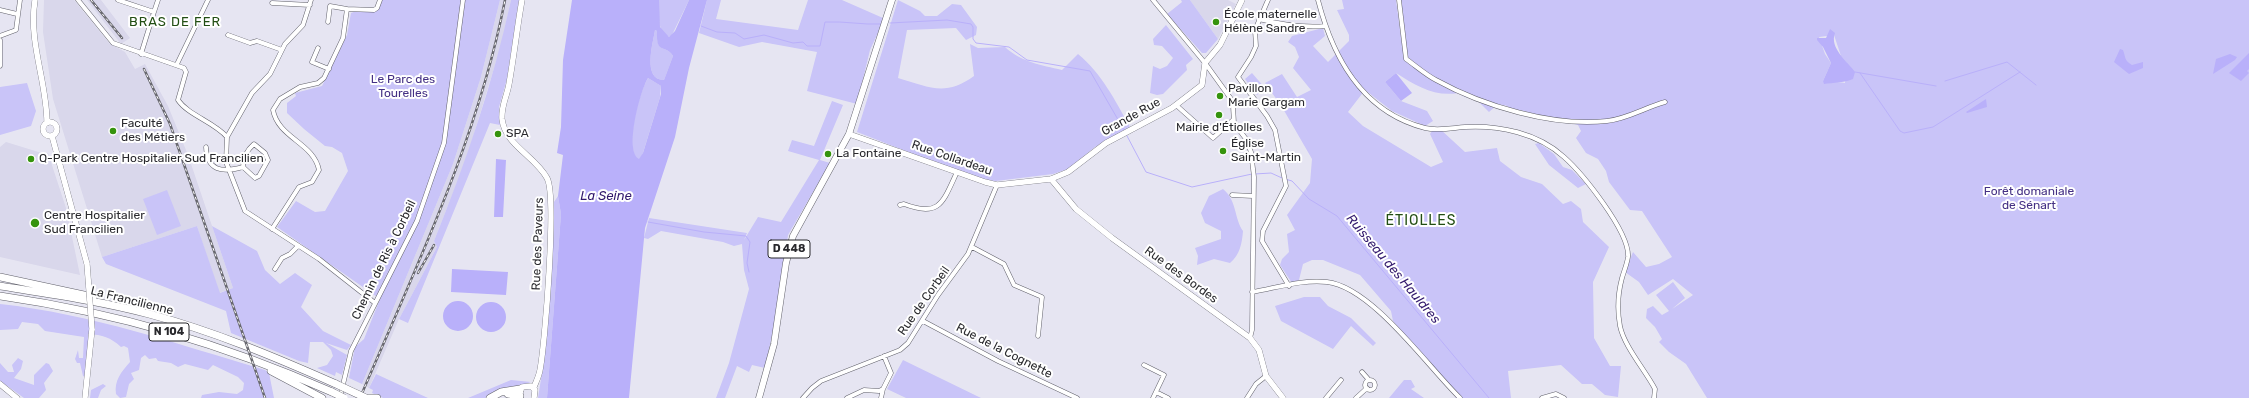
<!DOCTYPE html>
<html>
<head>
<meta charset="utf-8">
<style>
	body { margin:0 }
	canvas { display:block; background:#e6e5f2 }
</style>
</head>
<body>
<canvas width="2249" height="398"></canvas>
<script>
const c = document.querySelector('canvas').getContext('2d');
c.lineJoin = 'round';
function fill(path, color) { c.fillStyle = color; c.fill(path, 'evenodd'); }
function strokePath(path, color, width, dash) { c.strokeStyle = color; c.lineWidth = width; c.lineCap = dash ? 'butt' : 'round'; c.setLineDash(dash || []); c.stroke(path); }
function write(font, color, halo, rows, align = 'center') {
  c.font = font + ' Rubik,sans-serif'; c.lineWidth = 4; c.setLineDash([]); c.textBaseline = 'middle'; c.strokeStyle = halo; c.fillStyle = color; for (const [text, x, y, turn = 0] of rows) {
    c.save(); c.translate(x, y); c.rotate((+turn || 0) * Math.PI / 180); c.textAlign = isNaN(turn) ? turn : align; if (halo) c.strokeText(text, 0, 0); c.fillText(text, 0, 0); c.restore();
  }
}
fill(new Path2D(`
	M44,0H74L109,43L125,52L135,69L145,64L168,106L188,155L233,288L219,293L197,226L102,257L53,99L43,32Z
	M87,0H101L130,38L121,44Z
	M500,0H511L502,42L466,160L434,241L437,247L399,319L369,388L362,384L453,164L481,77Z
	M1190,0H1228L1236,4L1218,39Z
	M6,142L45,154L48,153L66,208L80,275L0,257V147Z`), '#d9d7eb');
fill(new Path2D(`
	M379,0H500L481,77L453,164L362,384L349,378L355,347L364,339L380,299L277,227L296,201L315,212L325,211L348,171L342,153L332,147L325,146L304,129L287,113V103L296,96L295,93L322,86L347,35L351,13L359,10L376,12Z
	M511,0H519L507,79L499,107L500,125L490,123L408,323L399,319L437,247L434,241C466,162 493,83 511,0Z
	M659,0H689L671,37C656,36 659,11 659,0Z
	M707,0H721L716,19L798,30L808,0H842L883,18V22L870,50L857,104L807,91L817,52L762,42L739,47L699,33Z
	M898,0L920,11L925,16H937L952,4L961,5L977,27L976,35L966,40L956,28L907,30L898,78C929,87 945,97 974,76L970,44L978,48L1005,47C1021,62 1041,65 1062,70L1078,54C1102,74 1115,100 1130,127L1095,147L1068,169L1053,174L996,181L980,180L857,132Z
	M1181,0H1190L1218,39L1206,53H1202L1167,14L1182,2Z
	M1342,0H1396L1402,44L1406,39L1401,0H2249V398H1707L1686,364L1669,352L1659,342L1662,339L1655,327L1646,318L1647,309L1653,306L1662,315L1669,311L1656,295L1673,282L1685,298L1672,309L1693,295L1673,279L1648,295L1639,282L1625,272L1633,252L1646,267L1659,264L1672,257L1642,211L1630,210L1609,182L1606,171L1598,159L1586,153L1576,138L1581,131L1578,125L1520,110L1515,112L1507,108L1508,106L1498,104L1489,112L1477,100L1465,97L1458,93C1435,97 1416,86 1396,73L1385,82L1401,101L1427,111L1433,121L1425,126L1392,111L1365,90L1348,112L1363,126L1431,167L1443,162L1430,134L1434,128L1440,129L1465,152L1497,148L1500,161L1521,177L1542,184L1563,204L1571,201L1581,209L1583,222L1609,247L1593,282L1594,338L1610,366H1621L1618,397L1605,395L1592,384H1582L1561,365L1508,371L1511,398H1455L1456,397L1393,321L1391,311L1360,275L1323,260H1312L1303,264L1299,280L1292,283L1280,265L1282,259L1289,252L1287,234L1295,230L1287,215L1310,183L1312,159L1282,107L1265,83L1282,74L1297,97L1311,90L1293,68L1299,57L1295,47L1288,42L1292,36L1323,28L1325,36L1313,46L1328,62L1349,41V35L1337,10L1344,9ZM1834,35L1841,56L1847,63L1845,83C1837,81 1831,83 1823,81L1831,63L1825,54L1819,37Z
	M1166,25L1193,59L1186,65L1187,70L1163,94L1157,95L1150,93L1153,66L1160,69L1167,66L1173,58L1162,46L1154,45L1153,39Z
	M655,30L657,31C657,56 665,43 673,56L664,80C642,80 653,43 655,30Z
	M1252,73L1265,88L1257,95L1245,79Z
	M648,78L661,86L660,97L642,156L640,159H637C625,145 639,93 648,78Z
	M27,83L36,111L31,126L0,135V87Z
	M832,101L843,105L820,160L830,163L788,235L778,307L765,368L752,365L749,372L737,366L725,398H716L729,363L749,289L744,270L742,244L734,246L723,242L661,231L648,239L644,238L649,218L747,233L744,240L758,217L781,222L819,160L788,151L792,140L814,146Z
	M1539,143L1554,154L1563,167L1572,170L1586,184L1578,188L1549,165L1535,144Z
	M1223,189C1237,200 1234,218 1243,231C1242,243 1240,255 1230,263L1214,259L1197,265L1198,256L1195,248L1221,239V231L1205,223L1201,213L1209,196Z
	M167,190L181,226L157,235L143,199Z
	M558,196L561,214L547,398H538L543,366L554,202Z
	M197,226L220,293L233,288L212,226L257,251L265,270L280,284L295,273L312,285L301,307L323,331L351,345L347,350L326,343L347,355L342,375L336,372L335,376L317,368L327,365L333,356L331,350L323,342H310L308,363L299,361L231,333L226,311L106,264L102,257Z
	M1304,297H1320L1328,306L1351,318L1376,343L1373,346L1351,326L1333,349L1281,321L1275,306Z
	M0,304C92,314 177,344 265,370L269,373L274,398H201L202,395L219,392L237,394L243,390L244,383L238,377L213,365L208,370L185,364L178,367L171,363L158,361L156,358L149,359L145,355L141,358L139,370L131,373L134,379L129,384L126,397L120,398L116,394C114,381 121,372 130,362L128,348L124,346L121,347C110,337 103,335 88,334L89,351L85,377L83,376L80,363H77L75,359L78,350L79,358H83L84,337L45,331L38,324L22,322L18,329L0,330Z
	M18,358L23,361L21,369L14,378L34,385V375L46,363L49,364L53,371L44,383L46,390L39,398H24L6,385L0,384V363L8,372H14L12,365Z
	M903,360L981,398H906L887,389Z
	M376,374L428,398H383L372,393L373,390L369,388Z
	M511,380L531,382L517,387L501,389L485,398H468Z
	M1404,380H1411L1415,387L1411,389L1424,398H1389Z
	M103,384L106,386L101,390L98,398H90L91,390Z`), '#c9c4f8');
fill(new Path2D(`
	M572,0H659L660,27L669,37L675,31L689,0H707L689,68L675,137L645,228L629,398H547L561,214L558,196L563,155L557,153L561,127L563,60ZM655,30L657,31C656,56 665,43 673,56L664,80C642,80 653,43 655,30ZM648,78L661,86V94L643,153L639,159C624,151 640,91 648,78Z
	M1830,29L1835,33C1829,48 1848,62 1855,72L1853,79C1847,82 1832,83 1824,84L1823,81L1831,63L1823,47L1817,40V38H1826Z
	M2120,49L2123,50C2126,58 2124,60 2132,65L2143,62V68L2129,74L2114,62Z
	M2249,53V69L2247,71L2249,73L2241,81L2229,73Z
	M2230,54L2237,57L2235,60L2213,74L2216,59Z
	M1396,73L1412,93L1401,101L1385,82Z
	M1986,99L1987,107L1967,113L1966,112Z
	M496,159L506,160L503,217H494Z
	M452,269L508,272L506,295L451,292Z
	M443 316a15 15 0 1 1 30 0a15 15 0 1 1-30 0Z
	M476 317a15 15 0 1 1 30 0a15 15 0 1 1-30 0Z`), '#b9b0fa');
strokePath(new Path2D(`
	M890,23L947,20L971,24L973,27V39L976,43L1009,47L1027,60L1090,71L1124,130
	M701,26L717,32L735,33L744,39L764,35L793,43L803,42L807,46H820L825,22C845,21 862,25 881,24
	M1855,72L1936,86
	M1860,73L1900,131L1904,133L1933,127L2020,72
	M1945,81L2007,62L2036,85
	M1126,134L1146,172L1192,187L1252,174
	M1255,174L1271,173L1282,178
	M1285,179L1292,181L1309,199L1337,216L1489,398
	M648,222L704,232L746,236L750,242L747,263L749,272`), '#b9b0fa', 1);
const street = new Path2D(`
	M78,0L113,43L184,68L186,72L178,100C188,115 214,122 227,137L226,162L245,211L319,259L375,303
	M118,0L154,12L141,54
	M1153,0L1205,63L1231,99L1233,106L1234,123L1246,139L1251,152L1254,177L1252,330L1250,338
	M1268,0L1255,30L1256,46L1251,57L1238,77L1267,116L1275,130L1286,186L1263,231L1262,241L1289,286
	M1318,0C1333,58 1362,112 1425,128C1438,131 1452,128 1465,127C1499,125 1538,133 1564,157C1582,173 1630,232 1628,257C1627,264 1624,271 1622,278C1618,293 1617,310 1620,326C1624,346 1645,370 1655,389L1654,398
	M1399,0L1406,59C1416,66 1426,75 1436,80C1483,106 1553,127 1607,121C1627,119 1646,107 1665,102
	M272,3L310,5
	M0,10L17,14
	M154,12L158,0
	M1259,19C1282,25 1302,28 1326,26
	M328,22L330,6L347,9
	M228,35L250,43L257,41L282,50
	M0,36L16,30L20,0
	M0,40V66
	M318,48L312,62L329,69
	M177,64L208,0
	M1176,105L1213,138L1233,120
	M227,137L252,93L270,74L285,44L303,25L311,0
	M206,147C207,171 222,173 243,167L255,178L259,176L268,160L265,153L254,144C247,150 243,158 243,167
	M1232,195L1253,196
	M900,205L904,204C940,218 943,202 957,172
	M272,229L299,187L312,182L319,170C314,143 278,138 273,110L280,99L300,87L318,83L324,78L343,38L347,9L374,10L377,8L380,0
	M972,247L1004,264L1014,285L1042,297L1038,336
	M275,269L282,258L290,254L298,246
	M1252,292C1276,288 1303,279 1327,282C1372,287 1428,367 1460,398
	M923,321L998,361L1077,398
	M1144,365L1164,375L1153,398
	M1362,372L1369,380
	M1365 385a5 5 0 1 1 10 0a5 5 0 1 1-10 0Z
	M1156,392L1168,398
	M340,397L351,351L417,221L444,143L463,0
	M803,398L812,388L821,381L900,350L908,343L938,295L968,254L997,185
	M847,398L864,390L879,391L883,389L891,373L884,356
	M881,398L883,389
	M1247,398L1256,384L1266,376
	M1326,398L1341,380
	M1356,398L1367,388
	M1542,398L1556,394L1564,398`);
const secondary = new Path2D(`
	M35,0C28,42 47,82 47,123
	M522,0C517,28 514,56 509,84C507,96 501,106 502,119C505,145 535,156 547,178C557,196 545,344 540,370C539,376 536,382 534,387
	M43 129a7 7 0 1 1 14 0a7 7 0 1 1-14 0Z
	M849,134L985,182L997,185L1051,179L1068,172L1106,143L1172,108L1202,85L1205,63L1220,45L1242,0
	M52,136L87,264
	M1051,179L1076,209L1112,238L1250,338L1259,350L1266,376L1283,398
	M0,384L17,398
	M520,393L522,387L531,386L535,390L534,398
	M85,398L92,329`);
const primary = new Path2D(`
	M759,398L774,344L786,263L793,236L849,134L892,0`);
const highway = new Path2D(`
	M0,277L93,297
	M0,286C50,294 100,301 149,314C213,331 275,357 336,384
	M0,296C118,313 223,344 332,392
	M271,371L322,398
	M508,394L520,396
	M366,398H377
	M490,398L501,392L520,389`);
strokePath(street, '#61616b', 5);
strokePath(secondary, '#61616b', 6);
strokePath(primary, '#61616b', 7);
strokePath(highway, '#61616b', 8);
strokePath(street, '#fff', 4);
strokePath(secondary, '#fff', 5.5);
strokePath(primary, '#fff', 6);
strokePath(highway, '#fff', 7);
const rail = new Path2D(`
	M91,0L122,38
	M144,69L170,124L265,398
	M418,273L434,245
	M360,398C415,269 478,139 505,0`);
strokePath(rail, '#68686f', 2.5);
strokePath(rail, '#fff', 1, [3]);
const secondaryBridge = new Path2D(`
	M87,264L92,329`);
const highwayBridge = new Path2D(`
	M336,384L366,398
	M332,392L344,398`);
strokePath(secondaryBridge, '#61616b', 6, []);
strokePath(highwayBridge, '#61616b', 8, []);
strokePath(secondaryBridge, '#fff', 5.5);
strokePath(highwayBridge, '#fff', 7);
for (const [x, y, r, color] of [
	[1216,22,4,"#35930d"],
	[1220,96,4,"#35930d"],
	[1219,115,4,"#35930d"],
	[113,131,4,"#35930d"],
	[498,134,4,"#35930d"],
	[1223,151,4,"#35930d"],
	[828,154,4,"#35930d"],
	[31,159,4,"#35930d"],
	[35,223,5,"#35930d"]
]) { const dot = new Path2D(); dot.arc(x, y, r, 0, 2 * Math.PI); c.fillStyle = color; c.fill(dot); strokePath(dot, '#fff', 1.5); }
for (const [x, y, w] of [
	[789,249,42],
	[169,332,40]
]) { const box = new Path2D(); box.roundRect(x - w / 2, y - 9, w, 18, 3); c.fillStyle = '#fff'; c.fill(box); strokePath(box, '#29292d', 1); }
write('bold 11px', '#29292d', null, [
	["D 448",789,249],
	["N 104",169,332]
]);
write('12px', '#29292d', '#fff', [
	["École maternelle",1224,15],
	["Hélène Sandre",1224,29],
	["Pavillon",1228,89],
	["Marie Gargam",1228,103],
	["Faculté",121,124],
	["des Métiers",121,138],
	["Mairie d'Étiolles",1219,128,"center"],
	["SPA",506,134],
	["Église",1231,144],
	["Saint-Martin",1231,158],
	["La Fontaine",836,154],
	["Q-Park Centre Hospitalier Sud Francilien",39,159],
	["Centre Hospitalier",44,216],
	["Sud Francilien",44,230]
], 'left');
write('12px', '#443084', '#fff', [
	["Le Parc des",403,80],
	["Tourelles",403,94],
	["Forêt domaniale",2029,192],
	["de Sénart",2029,206]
]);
write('12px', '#29292d', '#fff', [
	["Grande Rue",1131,117,-29],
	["Rue Collardeau",952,158,19],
	["Rue des Paveurs",538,244,-88],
	["Chemin de Ris à Corbeil",384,260,-64],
	["Rue des Bordes",1181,275,36],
	["La Francilienne",132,301,14],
	["Rue de Corbeil",924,301,-55],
	["Rue de la Cognette",1004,351,27]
]);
c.letterSpacing = '1px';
write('13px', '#224e14', '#fff', [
	["BRAS DE FER",175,22]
]);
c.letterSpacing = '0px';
write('italic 13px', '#32196d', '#fff', [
	["La Seine",606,196],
	["Ruisseau des Hauldres",1393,269,50]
]);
c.letterSpacing = '1px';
write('14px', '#224e14', '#fff', [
	["ÉTIOLLES",1421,221]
]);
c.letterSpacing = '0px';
</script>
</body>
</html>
